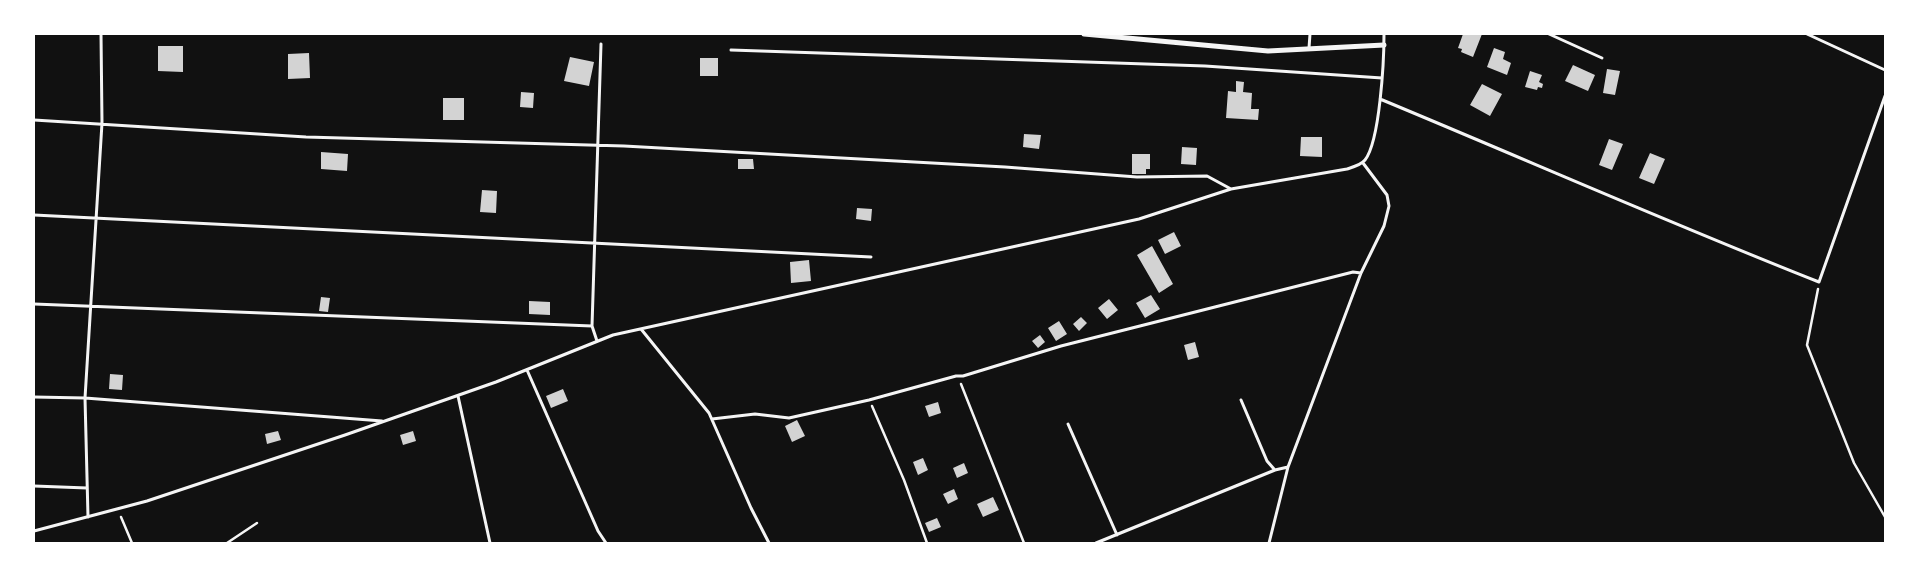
<!DOCTYPE html>
<html>
<head>
<meta charset="utf-8">
<style>
	body { margin:0 }
	#map { position:relative; width:1919px; height:577px; overflow:hidden; background:#111; font-family:Spectral,serif }
	canvas { display:block }
	.frame { position:absolute; inset:0; border:35px solid #fff; pointer-events:none }
</style>
</head>
<body>
<div id="map">
<canvas width="1919" height="577"></canvas>
<div class="frame"></div>
</div>
<script>
const c = document.querySelector('canvas').getContext('2d');
c.lineJoin = 'round';
function fill(path, color) { c.fillStyle = color; c.fill(path, 'evenodd'); }
function strokePath(path, color, width, dash) { c.strokeStyle = color; c.lineWidth = width; c.lineCap = dash ? 'butt' : 'round'; c.setLineDash(dash || []); c.stroke(path); }
fill(new Path2D(`
	M1463,34H1482L1473,57L1461,52L1462,49L1458,48Z
	M158,46H183V72L158,71Z
	M1494,48L1505,52L1503,59L1511,63L1507,75L1487,67Z
	M309,53L310,78L288,79V54Z
	M570,57L594,62L589,86L564,81Z
	M700,58H718V76H700Z
	M1573,65L1595,75L1588,91L1565,81Z
	M1607,69L1620,71L1615,95L1603,93Z
	M1530,71L1542,75L1539,82L1543,84L1542,88L1538,87L1537,90L1525,87Z
	M1236,81L1244,82L1243,92L1252,93L1251,109H1259L1258,120L1226,118L1228,91L1236,92Z
	M1482,84L1502,94L1490,116L1470,105Z
	M521,92L534,93L533,108L520,107Z
	M443,98H464V120H443Z
	M1024,134L1041,135L1039,149L1023,147Z
	M1301,137H1322V157L1300,156Z
	M1609,139L1623,144L1612,170L1599,165Z
	M1182,147L1197,148L1196,165L1181,164Z
	M321,152L348,154L347,171L321,169Z
	M1650,153L1665,159L1654,184L1639,178Z
	M1132,154H1150V169H1146V174H1132Z
	M738,159H753L754,169H738Z
	M482,190L497,191L496,213L480,212Z
	M857,208L872,209L871,221L856,219Z
	M1174,232L1181,246L1165,254L1158,240Z
	M1152,246L1173,284L1159,293L1137,255Z
	M809,260L811,281L791,283L790,262Z
	M1151,295L1160,309L1145,318L1136,303Z
	M321,297L330,298L328,312L319,311Z
	M1109,299L1118,310L1107,319L1098,308Z
	M529,301L550,302V315L529,314Z
	M1081,317L1087,323L1079,331L1073,324Z
	M1059,321L1067,334L1056,341L1048,328Z
	M1040,335L1045,342L1038,348L1032,341Z
	M1195,342L1199,357L1188,360L1184,345Z
	M110,374L123,375L122,390L109,389Z
	M563,389L568,401L551,408L546,396Z
	M938,402L941,413L929,417L925,406Z
	M797,420L805,436L792,442L785,426Z
	M278,431L281,440L267,444L265,434Z
	M413,431L416,441L403,445L400,435Z
	M923,458L928,470L918,475L913,462Z
	M964,463L968,473L957,478L953,468Z
	M954,489L958,499L948,504L943,494Z
	M993,497L999,510L983,517L977,504Z
	M937,518L941,527L929,532L925,523Z`), '#d3d3d3');
strokePath(new Path2D(`
	M1818,289L1807,345L1854,463L1885,517
	M961,384L1024,543
	M872,406L904,480L927,543
	M121,517L132,543
	M227,543L257,523`), '#f5f5f5', 2.5);
strokePath(new Path2D(`
	M1549,34L1602,58
	M1807,34L1885,70
	M1309,48L1310,34
	M731,50L1205,66L1382,78
	M1380,99C1527,160 1672,224 1819,282L1885,96
	M34,120L306,137L624,146L1005,167L1137,177L1207,176L1231,189
	M34,215L871,257
	M34,304L592,326L597,341
	M592,326L601,44
	M641,329L709,413L751,508L769,543
	M527,370L598,531L606,543
	M458,396L490,543
	M34,397L85,398L382,421
	M1241,400L1267,461L1274,469
	M712,419L755,414L789,418L869,400L956,376H963L1061,346L1353,272L1361,273
	M1068,424L1117,535
	M34,486L87,488
	M88,517L85,398L102,123L101,34
	M34,531L147,501L345,435L496,382L613,335L1139,219L1231,189L1347,169C1353,167 1361,165 1365,160C1380,141 1384,60 1384,34
	M1096,543L1275,470L1288,467
	M1269,543L1288,467L1361,273L1384,226L1389,206L1387,195L1363,163`), '#f5f5f5', 3);
strokePath(new Path2D(`
	M1084,34L1268,51L1384,45`), '#f5f5f5', 5);
</script>
</body>
</html>
